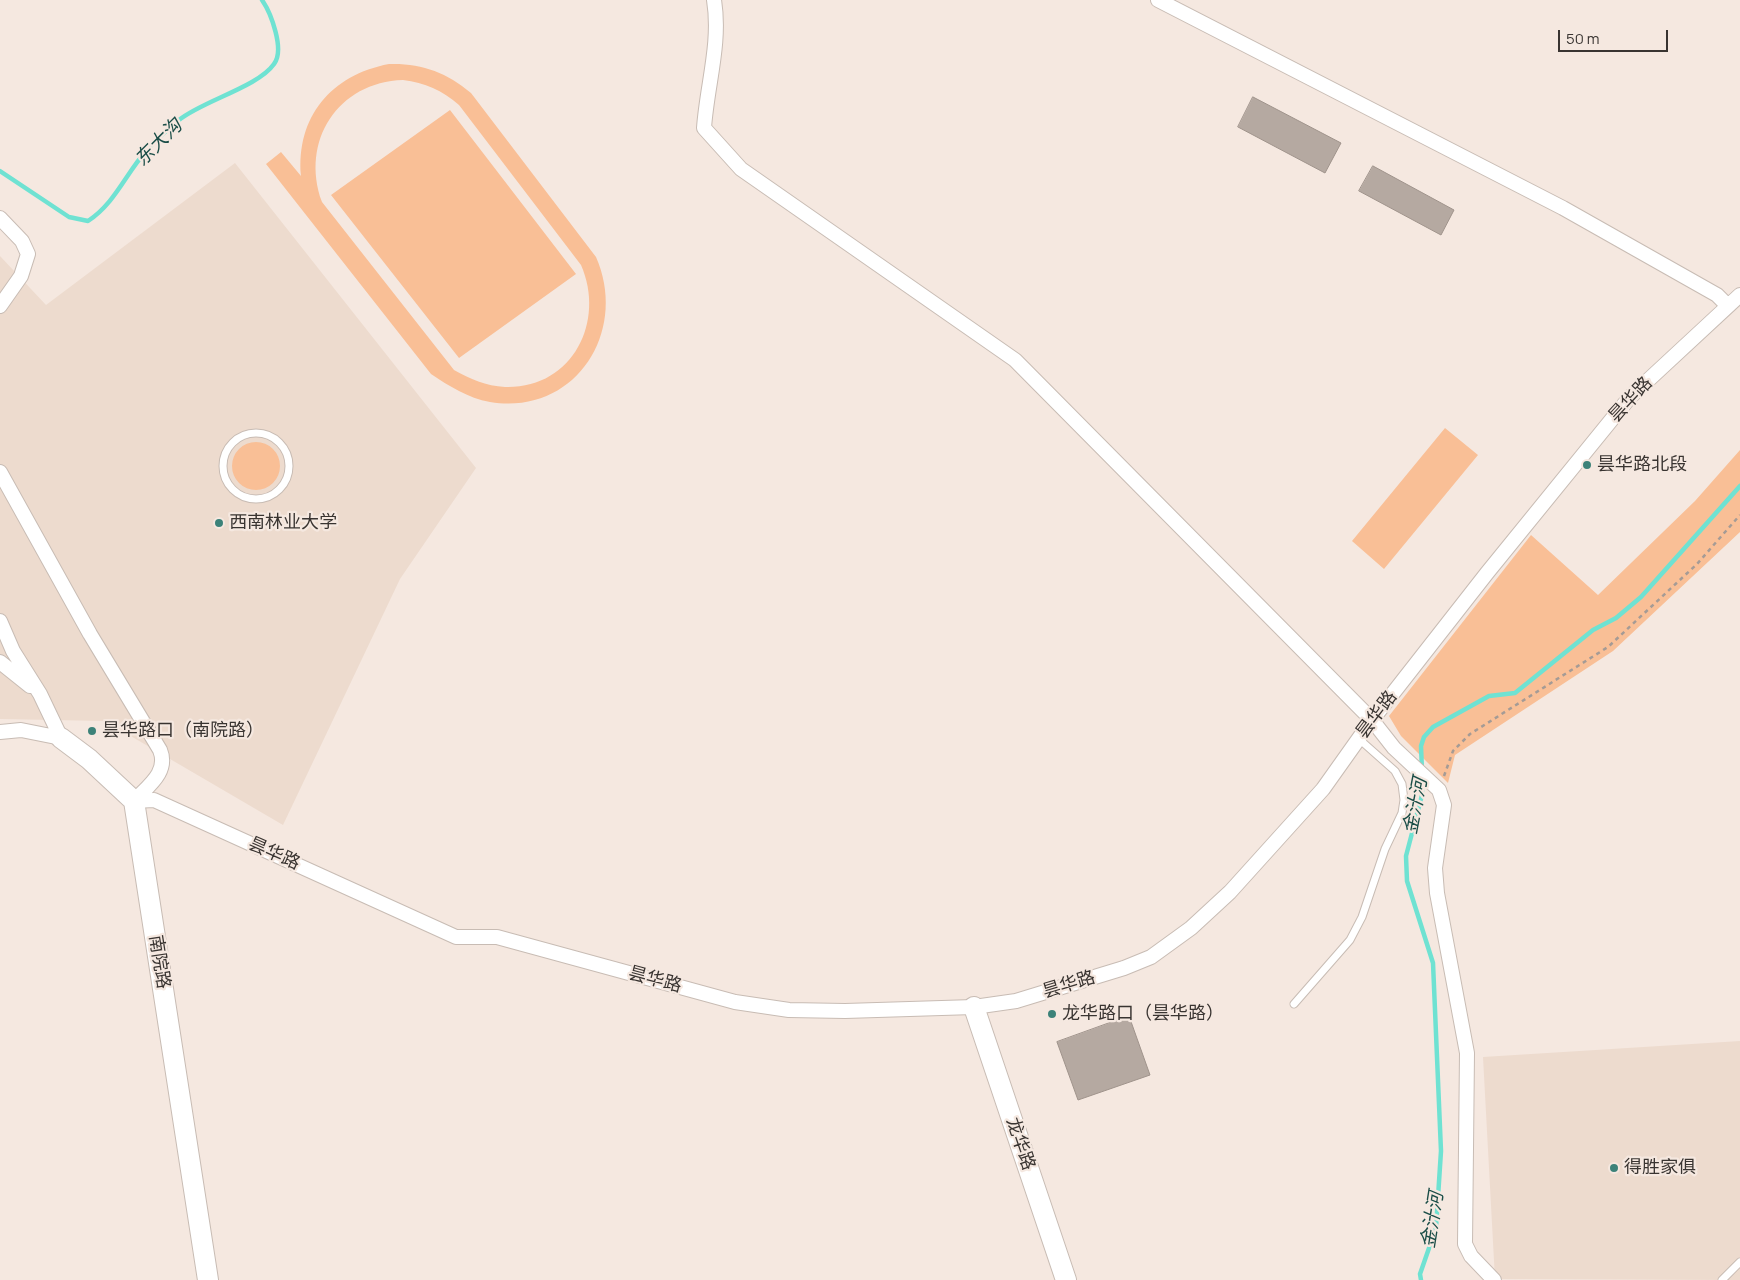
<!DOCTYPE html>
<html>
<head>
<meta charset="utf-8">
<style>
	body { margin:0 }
	#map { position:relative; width:1740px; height:1280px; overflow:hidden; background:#f5e8e0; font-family:Manrope,sans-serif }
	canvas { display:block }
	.scale { position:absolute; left:1558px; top:30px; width:110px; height:22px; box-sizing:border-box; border:2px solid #393431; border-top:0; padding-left:6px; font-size:15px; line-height:18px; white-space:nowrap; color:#393431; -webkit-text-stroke:4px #f5e8e0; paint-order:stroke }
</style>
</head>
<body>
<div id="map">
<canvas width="1740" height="1280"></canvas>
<div class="scale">50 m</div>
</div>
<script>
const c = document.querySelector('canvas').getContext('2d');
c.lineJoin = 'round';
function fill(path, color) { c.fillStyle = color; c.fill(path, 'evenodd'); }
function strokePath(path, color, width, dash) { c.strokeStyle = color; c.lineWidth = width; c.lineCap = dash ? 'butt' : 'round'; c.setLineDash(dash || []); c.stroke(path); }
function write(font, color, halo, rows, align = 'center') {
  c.font = font + ' Manrope,"Noto Sans SC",sans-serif'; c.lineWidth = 4.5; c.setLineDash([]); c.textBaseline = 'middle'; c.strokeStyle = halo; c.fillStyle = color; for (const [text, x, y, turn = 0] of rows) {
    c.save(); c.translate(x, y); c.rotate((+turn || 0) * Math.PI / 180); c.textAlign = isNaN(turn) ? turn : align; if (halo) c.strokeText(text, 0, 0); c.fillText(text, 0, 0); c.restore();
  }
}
fill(new Path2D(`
	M235,163L476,468L400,579L283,825L105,721L0,719V256L46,305Z
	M1740,1041V1280L1495,1279L1483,1057Z`), '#eddbce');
fill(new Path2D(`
	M389,64C421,63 446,72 471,93L596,257C629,332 575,416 490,402C468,398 449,386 431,374L266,164L281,152L301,176C296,117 331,75 389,64ZM403,80C425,83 442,90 459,105L581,265C606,322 572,389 505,387C486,386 470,379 454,370L322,202C300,141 338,82 403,80Z
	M450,110L576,274L459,358L331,195Z
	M1445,428L1478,455L1384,569L1352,541Z
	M232 466a24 24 0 1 1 48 0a24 24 0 1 1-48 0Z
	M1740,450V532L1613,651L1455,755L1448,783L1401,736L1389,716L1531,535L1598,595L1695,501Z`), '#f9bf96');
strokePath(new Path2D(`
	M0,171L69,217L88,221C115,203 125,175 146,151C155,140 168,129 179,120C202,101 258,87 274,64C285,50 271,13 262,0
	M1422,771L1421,746L1424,737L1433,727L1489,696L1515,693L1593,630L1616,618L1641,597L1740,486
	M1421,1280L1420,1274L1436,1228L1441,1151L1433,963L1407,881L1406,856L1422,795V778`), '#6fe2d2', 4.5);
const building = new Path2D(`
	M1253,97L1341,143L1325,173L1238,127Z
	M1373,166L1454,210L1441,235L1359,191Z
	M1129,1016L1150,1075L1078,1100L1057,1042Z`);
fill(building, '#b5a9a1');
strokePath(building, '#9f938b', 1);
const lane = new Path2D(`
	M223 466a33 33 0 1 1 66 0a33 33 0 1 1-66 0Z
	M1294,1004L1350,940L1362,917L1385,849L1402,813L1404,800L1402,784L1395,771L1359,739
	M1722,1280L1740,1262`);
const street = new Path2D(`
	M714,0C721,43 707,85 704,128L741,169L1015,360L1372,720L1394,748L1439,790L1444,805L1435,868L1437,893L1467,1053L1465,1244L1471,1256L1494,1280
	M1158,0L1563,208L1717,295L1728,306
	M0,218L22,241L28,254L21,276L0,306
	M0,472L90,634L160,750C169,772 148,786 134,801
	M0,621L13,651L40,694L61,738
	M0,662L30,686
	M0,732L21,730L61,738
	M134,801L154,800L456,937H497L735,1002L789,1010L845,1011L974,1007L1016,1001L1124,968L1151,957L1191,928L1230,892L1323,789L1372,720L1487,573L1630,397L1740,295`);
const secondary = new Path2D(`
	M61,738L89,759L134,801L208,1280
	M974,1007L1066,1280`);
strokePath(lane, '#c8bcb4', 9);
strokePath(street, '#c8bcb4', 16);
strokePath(secondary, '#c8bcb4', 22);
strokePath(new Path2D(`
	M1444,776L1453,751L1470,734L1608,647L1697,564L1740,515`), '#a59b95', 2.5, [4, 4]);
strokePath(lane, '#fff', 7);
strokePath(street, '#fff', 14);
strokePath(secondary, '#fff', 20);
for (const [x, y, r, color] of [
	[1587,465,5,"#3c8279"],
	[219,523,5,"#3c8279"],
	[92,731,5,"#3c8279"],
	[1052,1014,5,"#3c8279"],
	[1614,1168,5,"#3c8279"]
]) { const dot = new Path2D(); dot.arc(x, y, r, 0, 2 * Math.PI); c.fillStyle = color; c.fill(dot); strokePath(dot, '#f5e8e0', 2); }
write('18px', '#393431', '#f5e8e0', [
	["昙华路",1631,400,-47],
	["昙华路",1377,715,-53],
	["昙华路",274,854,24],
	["南院路",159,962,81],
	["昙华路",655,980,15],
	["昙华路",1069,985,-17],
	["龙华路",1020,1144,71]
]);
write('18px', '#393431', '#f5e8e0', [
	["昙华路北段",1597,465],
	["西南林业大学",229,523],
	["昙华路口（南院路）",102,731],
	["龙华路口（昙华路）",1062,1014],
	["得胜家俱",1624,1168]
], 'left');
write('italic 19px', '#1a4d47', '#f5e8e0', [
	["东大沟",159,143,-45],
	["金汁河",1416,806,-79],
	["金汁河",1433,1220,-81]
]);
</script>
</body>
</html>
